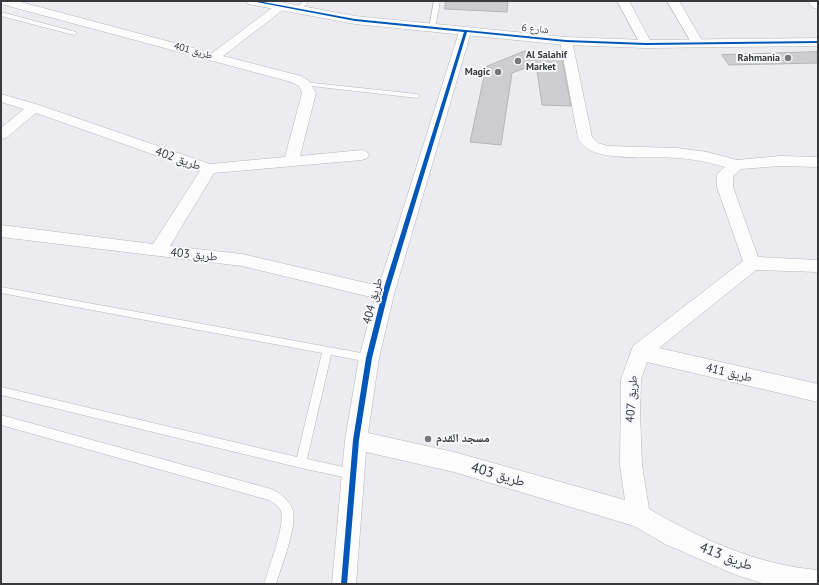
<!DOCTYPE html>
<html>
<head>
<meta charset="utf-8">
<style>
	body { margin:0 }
	#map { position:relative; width:819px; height:585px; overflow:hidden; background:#ebebf0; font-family:"PT Sans",sans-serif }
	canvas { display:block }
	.frame { position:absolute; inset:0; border:2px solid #38393c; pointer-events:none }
</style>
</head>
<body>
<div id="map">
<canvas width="819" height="585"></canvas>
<div class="frame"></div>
</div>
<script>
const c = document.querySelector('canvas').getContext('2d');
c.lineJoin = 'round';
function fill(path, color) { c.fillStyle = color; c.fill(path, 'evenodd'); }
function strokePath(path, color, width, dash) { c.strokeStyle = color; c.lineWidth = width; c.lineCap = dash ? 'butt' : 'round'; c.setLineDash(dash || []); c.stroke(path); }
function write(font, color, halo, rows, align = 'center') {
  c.font = font + ' "PT Sans","Noto Naskh Arabic",sans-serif'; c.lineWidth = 4; c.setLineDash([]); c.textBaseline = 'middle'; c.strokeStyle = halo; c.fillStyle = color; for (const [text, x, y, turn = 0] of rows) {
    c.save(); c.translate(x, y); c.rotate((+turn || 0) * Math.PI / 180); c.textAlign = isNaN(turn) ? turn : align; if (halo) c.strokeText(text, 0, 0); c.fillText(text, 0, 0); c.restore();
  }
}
const building = new Path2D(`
	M446,1H508L507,12L445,9Z
	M525,51L561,52L571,106L542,105L536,64L512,73L501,145L470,142L486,67Z
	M818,52V63L729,65L722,55Z`);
fill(building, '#cdccce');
strokePath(building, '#b6b4b7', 1);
const service = new Path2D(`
	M303,1H309L300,11H296L295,10Z
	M434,1H440L435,28L432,30L429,28Z
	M1,12L76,32L77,33L74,35L1,16Z
	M304,82L417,94L420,96L417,98L302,85V83Z
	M1,287L372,355L374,358L372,361L369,362L331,355L307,459L353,469L357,470L359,474L357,478L353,479L301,468L1,395V387L297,457L322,353L1,293Z
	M1,415L271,489C280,493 290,500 293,511C297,527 281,567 276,584H264C268,571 286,522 281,511C279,506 273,503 269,500L1,425Z`);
const minor = new Path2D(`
	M1,1H17L212,53L276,5H284L286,7L284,9L223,56L301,76L309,81L316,93L300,156L362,150L367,152L369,155L367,158L362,160L214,173L170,246L242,254L379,286L459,32L461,29H469L471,32L394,294L379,358L368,433L454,452L625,500L620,465L621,379L633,346L743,261L717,187V174L725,167C709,162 693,159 677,158C653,156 607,161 588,149C584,147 580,142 578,138L560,41L562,38H570L572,41L592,137L598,143L608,146L677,148L707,152L737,160L780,156L818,157V167L780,166L741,169L733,176V187L758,257L818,260V272L756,270L659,348L818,384V402L647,362L641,379L640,413L642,465L649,509C701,539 758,565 818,570V584H765L736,575L665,544L634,526L454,472L366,452L356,584H332L345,440L359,358L375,298L242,266L1,237V225L153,244L200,171L36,113L6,138L1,139V128L24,109L1,102V94L39,105L210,164L285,157L302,93L299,86L291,82L1,4Z
	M617,1H629L652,44L650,47H642Z
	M667,1H679L704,44L702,47H694Z
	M807,1H818V9L814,8Z`);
const tertiary = new Path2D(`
	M246,1H275L355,16L566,37L646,40L818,38V46L646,48L566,45L355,24L253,5L248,4Z`);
strokePath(service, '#b5b6b9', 1);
strokePath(minor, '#b5b6b9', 1);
strokePath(tertiary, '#b5b6b9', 1);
fill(service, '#fcfcfd');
fill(minor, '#fcfcfd');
fill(tertiary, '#fcfcfd');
fill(new Path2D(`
	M251,1H258L355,19L566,40L646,43L818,41V43L646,45L566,42L467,32L388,294L372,358L359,440L347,584H341L353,440L366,358L382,294L464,32L355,21Z`), '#0057b8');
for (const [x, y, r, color] of [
	[788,58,4,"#77777b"],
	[518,61,4,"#77777b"],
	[498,72,4,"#77777b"],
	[428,439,4,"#77777b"]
]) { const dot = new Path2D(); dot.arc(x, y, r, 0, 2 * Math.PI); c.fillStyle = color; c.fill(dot); strokePath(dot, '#f7f7ff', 1.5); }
write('10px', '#38393c', '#f7f7ff', [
	["شارع 6",535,29,5],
	["طريق 401",193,51,15]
]);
write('bold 10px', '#38393c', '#f7f7ff', [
	["Al Salahif",526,55,"left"],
	["Market",526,67,"left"],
	["Rahmania",780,58],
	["Magic",490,72]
], 'right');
write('12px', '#38393c', '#f7f7ff', [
	["طريق 402",178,159,19],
	["طريق 403",194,255,6],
	["طريق 404",373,301,-75],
	["طريق 411",729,373,13],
	["طريق 407",632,399,-86]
]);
write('bold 12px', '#38393c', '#f7f7ff', [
	["مسجد القدم",436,439]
], 'left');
write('14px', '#38393c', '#f7f7ff', [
	["طريق 403",498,475,16],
	["طريق 413",726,557,21]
]);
</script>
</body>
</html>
